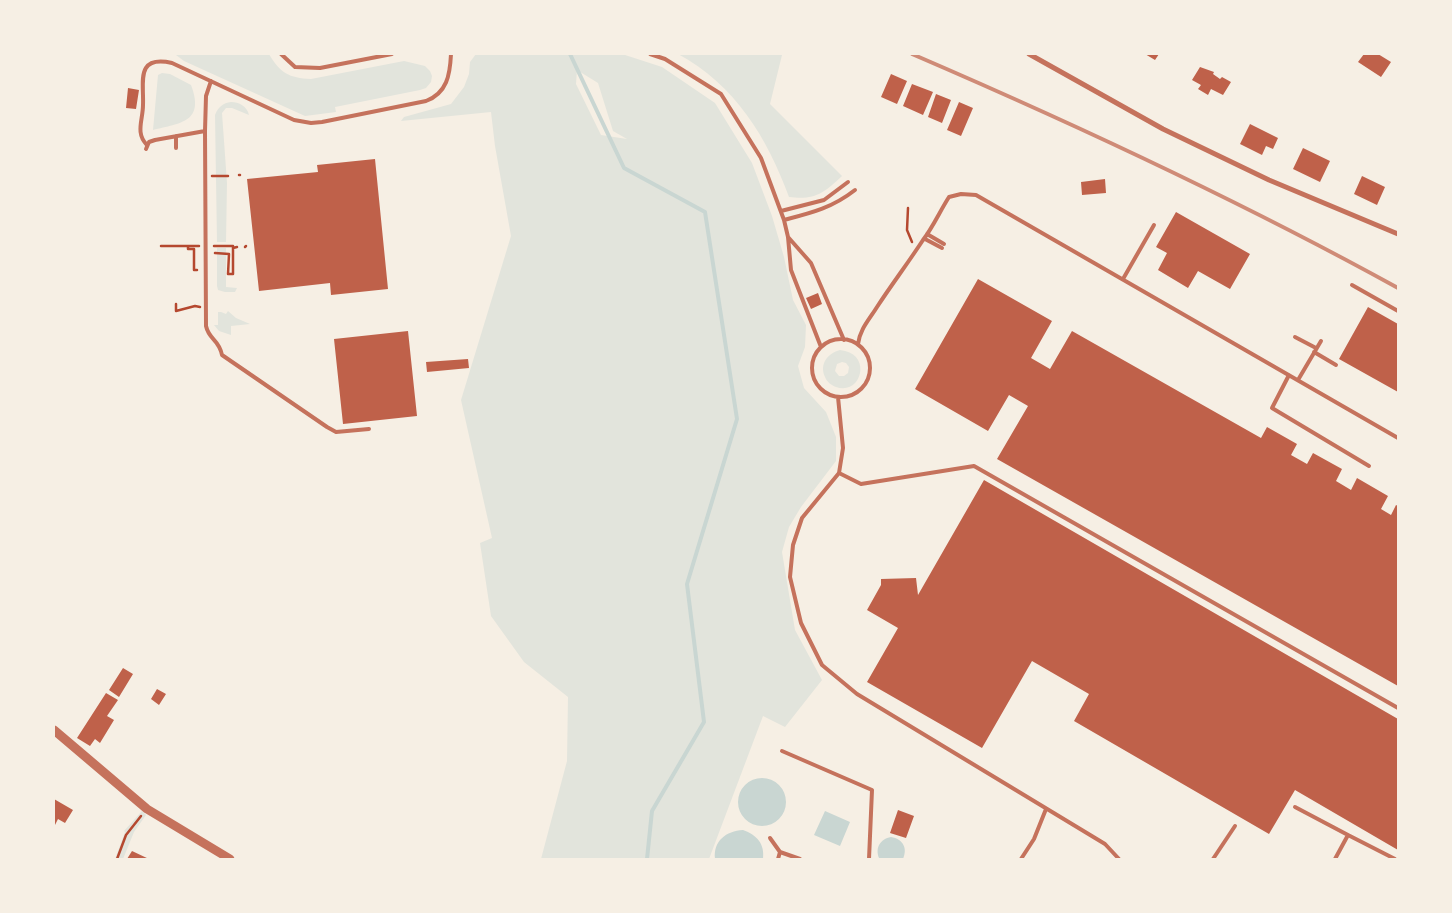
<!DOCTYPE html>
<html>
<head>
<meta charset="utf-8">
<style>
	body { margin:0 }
	#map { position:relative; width:1452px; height:913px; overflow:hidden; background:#f6efe4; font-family:Arial,sans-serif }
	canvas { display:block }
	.frame { position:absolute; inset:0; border:55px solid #f6efe4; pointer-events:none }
</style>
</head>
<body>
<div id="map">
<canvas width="1452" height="913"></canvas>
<div class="frame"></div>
</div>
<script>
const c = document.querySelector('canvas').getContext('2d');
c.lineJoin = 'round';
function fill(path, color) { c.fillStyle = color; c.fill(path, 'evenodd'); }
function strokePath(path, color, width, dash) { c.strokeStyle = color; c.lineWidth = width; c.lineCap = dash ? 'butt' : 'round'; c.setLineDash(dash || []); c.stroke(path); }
fill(new Path2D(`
	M170,54H269C280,73 289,78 311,79L404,61L425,66L430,71L432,76L431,82L426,88L420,90L335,107L336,112L305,116L184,61L176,55Z
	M476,54H622L662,67L715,103L752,163L772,216L784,257L793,300L806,325L805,347L798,366L804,388L826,412L836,437V461L801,507L789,527L782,552L795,630L822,680L785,727L763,716L709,859H541L567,761L568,697L524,662L491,616L480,543L492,538L461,400L511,236L495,146L491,112L401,121L404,117L451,104L464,87L469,74L470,62ZM577,70L598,83L613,131L627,139L601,135L576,84Z
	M678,54H777L782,55L770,104L842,176C823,194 815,200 789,197C767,137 735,85 678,54Z
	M162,73L170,74L191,85C205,122 181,123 153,130L158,75Z
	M231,102C239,102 247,106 249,115L232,108H226L222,113L227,183L226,242H217L215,115C218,107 223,103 231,102Z
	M217,248H226V287L237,288L235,292H225L218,290L217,286Z
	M228,311L236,318L250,324L231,326V335L219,331L214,325H218V312H221L226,314Z
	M840,350C873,353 862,396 836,387C831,385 827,382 825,377C819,364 828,353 840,350ZM842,362L846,363L849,367L848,373L844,376H839L835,371L837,364Z
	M142,811L146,815L134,832L123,859H115L125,832L124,831Z`), '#e2e4dc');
fill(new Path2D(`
	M738 802a24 24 0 1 1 48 0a24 24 0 1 1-48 0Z
	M825,811L850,822L840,846L814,835Z
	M743,830C757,835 765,844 763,859H715C713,841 726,831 743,830Z
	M891,837C903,839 908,848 903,859L879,858C875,848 880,839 891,837Z`), '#c9d6d2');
strokePath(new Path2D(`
	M570,54L624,168L705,212L737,419L687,584L704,722L652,811L647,859`), '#c9d6d2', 4);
fill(new Path2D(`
	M1145,54H1159L1155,60Z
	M1364,54H1378L1391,62L1381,77L1358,62Z
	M1200,67L1214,72L1213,74L1220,79L1222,77L1231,82L1223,95L1211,89L1208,95L1198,89L1201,85L1192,80Z
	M891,74L907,81L897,104L881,97Z
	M912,84L933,92L923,115L903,106Z
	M128,88L139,90L136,109L126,108Z
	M936,94L951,100L942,123L928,117Z
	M959,102L973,108L961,136L947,130Z
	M1250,124L1278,138L1273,149L1266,146L1262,155L1240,144Z
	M1303,148L1330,161L1320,182L1293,169Z
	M375,159L388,289L331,295L330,283L259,291L247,179L318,172L317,165Z
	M1362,176L1385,187L1377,205L1354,194Z
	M1105,179L1106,193L1082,195L1081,182Z
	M1176,212L1250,254L1230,289L1198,271L1188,288L1158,270L1167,253L1156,247Z
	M978,279L1052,321L1031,358L1050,369L1072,331L1261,438L1267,427L1297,444L1291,455L1307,464L1313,453L1342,469L1336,481L1351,490L1357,478L1388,496L1381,509L1391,515L1396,505L1398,506V686L997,459L1028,406L1009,395L988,431L915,389Z
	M818,293L822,304L811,309L806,298Z
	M1368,307L1398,324V392L1339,359Z
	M408,331L417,416L343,424L334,339Z
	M468,359L469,368L427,372L426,362Z
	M984,480L1398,719V850L1295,790L1269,834L1074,721L1089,694L1032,661L982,748L867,682L898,628L867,610L881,585V579L916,578L918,595Z
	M123,668L133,674L119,697L109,690Z
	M157,689L166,694L159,705L151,699Z
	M106,693L118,700L107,716L114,720L100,743L95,739L90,746L77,738Z
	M54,799L73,810L65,823L58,819L54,827Z
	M898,810L914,816L906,838L890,833Z
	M132,851L149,859H127Z`), '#bf614a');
strokePath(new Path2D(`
	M239,175H240
	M212,176H228
	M908,208L907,230L912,242
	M161,246H199
	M188,246V249H194V270H197
	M214,246H233V248L237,247
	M245,247L246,246
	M215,253L229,254L228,274H233V248
	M176,304V311L195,306L200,307
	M117,859L126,835L141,816`), '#b5482f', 2.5);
strokePath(new Path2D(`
	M281,54L295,67L320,68L392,54
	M650,54L665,59L721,94L761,158L784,220L788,237L791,270L821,347
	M211,81L206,96L205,131L206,326C209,340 219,339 222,355L327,427L336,432L369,429
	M147,145C135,133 143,120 143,105C144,82 135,55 172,63L294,120L311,123L322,122L426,101C447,93 450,75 451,54
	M176,148V136
	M146,149L149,142L155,140L205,131
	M781,211L824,200L848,182
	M784,220C811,213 832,208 855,190
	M927,234L944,244
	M788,237L811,263L844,340
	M925,239L942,248
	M1123,279L1154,225
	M1352,285L1398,311
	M1295,337L1316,348
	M812 368a29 29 0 1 1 58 0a29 29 0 1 1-58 0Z
	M858,344C860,329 869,320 877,307C892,284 908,263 923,240C933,227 940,211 949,197L961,194L976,195L1398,438
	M1314,352L1336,365
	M1289,375L1272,408L1369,466
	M1298,380L1321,341
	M838,397L843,448L839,473L802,518L793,545L790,577L801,623L822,665L857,694L1105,844L1119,859
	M839,473L861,484L974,466L1398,708
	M782,751L872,790L869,859
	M1295,807L1348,835L1335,859
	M1348,835L1395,859
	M770,838L780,852
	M778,859L780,852L800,859
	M1021,859L1034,839L1046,809
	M1213,859L1235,826`), '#c5725c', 4);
strokePath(new Path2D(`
	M1029,54L1163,129L1269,180L1398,234`), '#c5725c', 5);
strokePath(new Path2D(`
	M54,730L147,809L230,859`), '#c5725c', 9);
strokePath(new Path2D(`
	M912,54C1077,125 1240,201 1398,288`), '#cf8b77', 4);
</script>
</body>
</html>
